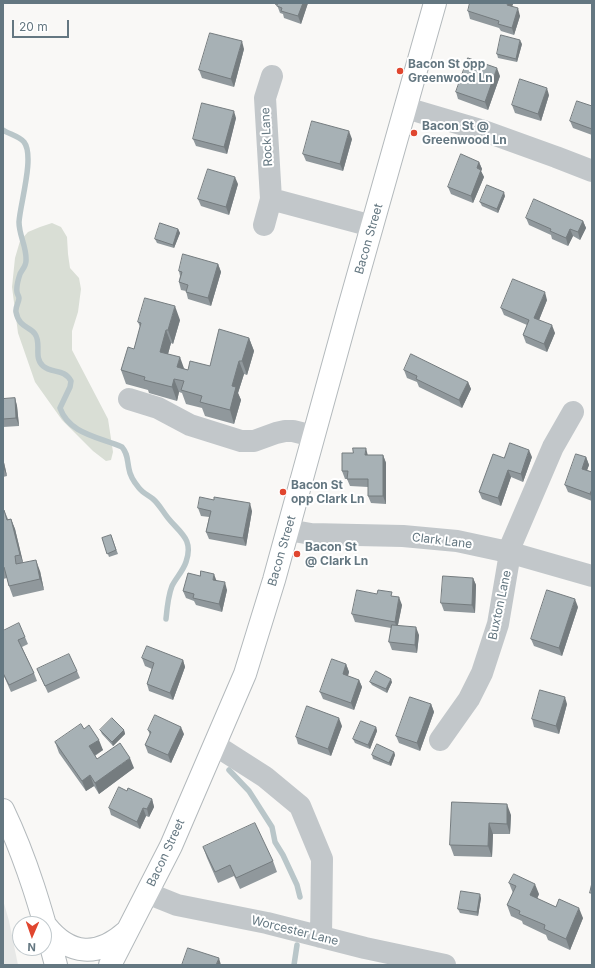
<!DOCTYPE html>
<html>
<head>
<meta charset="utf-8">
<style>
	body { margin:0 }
	#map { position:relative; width:595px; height:968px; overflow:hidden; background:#f9f8f6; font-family:Inter,sans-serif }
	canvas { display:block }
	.frame { position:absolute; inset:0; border:4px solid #647781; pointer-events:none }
	.north { position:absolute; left:12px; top:916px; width:40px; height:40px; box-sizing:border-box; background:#fff; border:1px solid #c1c9cd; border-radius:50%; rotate:182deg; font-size:11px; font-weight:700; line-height:16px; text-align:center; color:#647781 }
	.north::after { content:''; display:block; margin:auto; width:14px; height:18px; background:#e0462f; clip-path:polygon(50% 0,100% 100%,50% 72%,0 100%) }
	.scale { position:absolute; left:12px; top:20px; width:57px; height:18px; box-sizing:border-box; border:2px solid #647781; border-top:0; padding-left:5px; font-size:12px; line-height:14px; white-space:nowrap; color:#647781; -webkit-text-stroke:3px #fff; paint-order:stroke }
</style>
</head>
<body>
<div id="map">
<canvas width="595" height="968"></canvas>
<div class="frame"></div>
<div class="north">N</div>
<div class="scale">20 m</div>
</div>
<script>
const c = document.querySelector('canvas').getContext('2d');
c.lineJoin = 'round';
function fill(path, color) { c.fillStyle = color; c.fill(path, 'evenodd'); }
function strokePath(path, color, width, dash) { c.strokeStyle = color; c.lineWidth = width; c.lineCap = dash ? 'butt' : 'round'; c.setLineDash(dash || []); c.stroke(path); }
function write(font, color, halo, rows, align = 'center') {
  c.font = font + ' Inter,sans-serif'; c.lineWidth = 4; c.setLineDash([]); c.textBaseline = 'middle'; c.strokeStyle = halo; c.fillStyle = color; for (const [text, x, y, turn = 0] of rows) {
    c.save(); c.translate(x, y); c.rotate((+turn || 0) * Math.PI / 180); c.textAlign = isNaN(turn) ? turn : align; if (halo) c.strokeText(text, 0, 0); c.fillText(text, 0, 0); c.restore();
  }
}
fill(new Path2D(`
	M3,900L9,921L18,965H3Z`), '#e7e8e7');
fill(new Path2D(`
	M52,223L61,227L67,237L68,254L70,268L79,278L81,289L78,312L72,331V350L108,419L113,452L111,460L106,461L93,451L62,420L35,382L18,333L12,287L15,258L20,241L28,232L40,227Z`), '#d9ded5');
strokePath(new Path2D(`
	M3,130C9,134 19,136 24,142C35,156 20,204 19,222C19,236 27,247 26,261C26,266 22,270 20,274C18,280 16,286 17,292C17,294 19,296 19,298C19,303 15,307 16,312C19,328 30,326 35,334C42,344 33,357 43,366C52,374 64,368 71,381L70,387L60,408C69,434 99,437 122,447C128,454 127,460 129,469C130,476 134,482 139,488C143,493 148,495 153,499C159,504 163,512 168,518C180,533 194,539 186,562C183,571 176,578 172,586C168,596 167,608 166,619
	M229,770L249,791L272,827L275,842L283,855L297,885L300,897
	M294,965L297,945`), '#b9c6c9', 5.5);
const major = new Path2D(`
	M3,810C27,860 42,912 56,965
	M46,926C70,956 98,957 126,932
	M110,965L171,846L245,674L274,580L348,311L435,3`);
strokePath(major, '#b3b9bc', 24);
strokePath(new Path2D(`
	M406,108L484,131L556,157L592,171
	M271,199L372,226
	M264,225L271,199L265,98L272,76
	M129,399L158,408L190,425L241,441H254L276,433L285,431H293L313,436
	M288,530L311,534L403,536L457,541L508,552L592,576
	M508,552L553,447L573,412
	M440,740L469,699L482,673L498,624L510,553
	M215,745L265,777L300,806L322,859L321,937
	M147,893L177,905L267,923L365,948L445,965`), '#c2c7ca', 22);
strokePath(major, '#fff', 22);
fill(new Path2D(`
	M275,3H308L301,24L284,18L283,14L280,13L277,5H275Z
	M513,4L512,6L520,16L514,35L501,31L499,28L470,19L468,11Z
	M522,44L517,62L498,58L497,54Z
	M244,49L234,87L202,78L199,70Z
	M500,76L488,110L458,99L456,92Z
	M549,95L541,121L515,113L512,105Z
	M592,106V135L573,128L570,121Z
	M236,118L227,154L196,146L193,139Z
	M352,139L343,171L306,161L303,154Z
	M479,162L482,169L481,171L484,177L473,203L451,194L448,187Z
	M238,184L229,215L201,206L198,199Z
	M505,196L498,213L482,206L480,202Z
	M526,218L583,221L586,228L580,240L573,236L568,246L552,239L551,235L529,225Z
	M178,229L180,233L174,248L157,243L155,239Z
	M218,264L221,272L211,306L188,299L186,291L181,290L179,282L180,276L179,271Z
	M547,300L539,320L555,333L547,352L526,343L523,335L527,325L504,315L501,308Z
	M180,320L173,344L171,343L168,354L185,369L188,370L210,366L249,338L254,351L247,375L244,374L238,393L241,400L234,424L205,416L202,408L186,404L182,393L179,392L177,401L149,393L148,390L126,384L121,370L134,349L140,327L138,322Z
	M404,370L468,382L471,389L462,408L419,387L417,382L407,378Z
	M15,398L17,406L19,426L3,427V399Z
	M368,455H383L386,463V504L371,503L368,496V487L350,486L347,479H345L342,471Z
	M532,457L523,482L511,477L501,506L482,499L479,492L504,458Z
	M586,457L589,465L587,470L592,472V501L568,492L565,485Z
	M3,458L7,476L3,477Z
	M198,508L252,511L246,546L209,539L206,532L209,517L201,516Z
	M3,510H4L8,519H11L15,529L23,563L40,571L44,590L13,597L9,586L7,578L3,579Z
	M111,535L118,554L109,557L102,538Z
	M473,578L476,585L475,613L444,611L441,603Z
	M216,580L227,590L222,612L196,605L194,601L186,598L183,591Z
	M393,596L402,605L398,625L419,635L417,653L392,650L389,642L391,628L355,622L352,614Z
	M578,607L562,656L534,646L531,639Z
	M3,631L25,637L28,644L22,647L34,673L37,681L11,692L3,674Z
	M142,658L183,660L185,667L173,700L149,691L147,684L152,669L145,666Z
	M346,664L349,672L348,676L359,680L362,687L354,710L323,699L320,692Z
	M37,669L77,671L80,678L48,693Z
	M370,682H392L387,693L372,685Z
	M431,704L434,712L420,751L399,743L396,736Z
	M567,704L559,734L534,727L532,719Z
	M342,726L331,756L298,744L296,737Z
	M376,727L377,731L370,749L355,743L353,739Z
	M84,729L103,750L95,756L97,759L134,768L99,794L94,786L86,791L59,753L55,742Z
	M100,730H124L125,734L113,746L102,734Z
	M148,730L184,734L171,763L148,753L145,745L150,735Z
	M394,752L395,755L391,766L373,759L372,755Z
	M127,791L152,799L154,807L149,817L146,816L140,829L111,815L109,808Z
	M452,802L511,815L510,834H493L492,857L454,856L450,845Z
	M203,847L273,861L277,872L240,889L234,876L218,883L207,858Z
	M509,883L539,894L537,899L583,918L570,950L548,940L546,935L523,924L522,921L511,916L507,905L513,893Z
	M481,898L478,916L460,913L458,909Z`), '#90989c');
fill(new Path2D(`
	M303,3H308L301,24L298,16Z
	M508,3H512L513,4L510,13L507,5Z
	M518,8L520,16L514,35L512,28Z
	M520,40L522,44L517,62L516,59Z
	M242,41L244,49L234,87L231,79Z
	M497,68L500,76L488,110L485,102Z
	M547,88L549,95L541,121L538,114Z
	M234,111L236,118L227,154L224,147Z
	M349,131L352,139L343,171L340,164Z
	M479,162L482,169L481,171L484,177L473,203L471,196L477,168Z
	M235,177L238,184L229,215L226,207Z
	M504,192L505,196L498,213L497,209Z
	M583,221L586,228L580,240L578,232Z
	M178,229L180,233L174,248L173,245Z
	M570,229L573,236L568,246L566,238Z
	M218,264L221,272L211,306L208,298Z
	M545,292L547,300L537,325L534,318Z
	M175,306L180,320L173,344L168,330Z
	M552,325L555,333L547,352L544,344Z
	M166,330L171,343L165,365L160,352Z
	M249,338L254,351L247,375L242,361Z
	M180,357L185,371L177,367Z
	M239,361L244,374L238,393L241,400L234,424L230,410L232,386Z
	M174,379L179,392L177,401L172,387Z
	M468,382L471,389L462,408L459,400Z
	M15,398L17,406L19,426L16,418Z
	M366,448L368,456L365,455Z
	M529,450L532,457L523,482L521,474Z
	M383,455L386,463V504L383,496Z
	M586,457L589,465L585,476L582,469Z
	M3,458L7,476L3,467Z
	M508,470L511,477L501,506L498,498Z
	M592,489V498L590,494Z
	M250,503L252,511L246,546L243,538Z
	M11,519L15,529L24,566L20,555Z
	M36,560L40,571L44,590L40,579Z
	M214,574L217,582L213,580Z
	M473,578L476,585L475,613L472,605Z
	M225,582L227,590L222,612L219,604Z
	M399,597L402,605L397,629L395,622Z
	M575,599L578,607L562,656L559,648Z
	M416,627L419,635L417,653L415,645Z
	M183,660L185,667L173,700L170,693Z
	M346,664L349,672L346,681L343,674Z
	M391,679L392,682L387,693L386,689Z
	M359,680L362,687L354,710L351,703Z
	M565,697L567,704L559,734L556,726Z
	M431,704L434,712L420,751L417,743Z
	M339,718L342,726L331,756L328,749Z
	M181,727L184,734L171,763L168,755Z
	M376,727L377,731L370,749L368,745Z
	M124,730L125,734L113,746L112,742Z
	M99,740L103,750L92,757L89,746Z
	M394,752L395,755L391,766L389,763Z
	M130,758L134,768L99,794L95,783Z
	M90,775L94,786L86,791L82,781Z
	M152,799L154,807L149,817L147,809Z
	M507,804L511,815L510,834L507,824Z
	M143,808L146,816L140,829L137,822Z
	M489,823L493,834L492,857L488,846Z
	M535,884L539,894L534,906L530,895Z
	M480,894L481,898L478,916L477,912Z
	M579,908L583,918L570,950L566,939Z
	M219,958L221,965H216Z`), '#757c7f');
const building = new Path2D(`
	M278,3H303L298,16L281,11L282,8L277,6Z
	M470,3H508L507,5L518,8L512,28L498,24L499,21L468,11Z
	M210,33L242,41L231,79L199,70Z
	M501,35L520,40L516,59L497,54Z
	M468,58L497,68L485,102L456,92Z
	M520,79L547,88L538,114L512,105Z
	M577,101L592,106V129L570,121Z
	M202,103L234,111L224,147L193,139Z
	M312,121L349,131L340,164L303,154Z
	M461,154L479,162L477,168L481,170L471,196L448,187Z
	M208,169L235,177L226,207L198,199Z
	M487,185L504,192L497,209L480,202Z
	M534,199L583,221L578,232L570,229L566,238L550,231L551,229L526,218Z
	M160,223L178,229L173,245L155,239Z
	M183,254L218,264L208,298L186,292L188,285L179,282L182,272L179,271Z
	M513,279L545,292L534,318L552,325L544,344L523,335L529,320L501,308Z
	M145,298L175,306L168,330H166L160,352L180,357L177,367L188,370L190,361L210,366L219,329L249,338L242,361H239L232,386L236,387L230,410L200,402L202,396L181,390L184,381L174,379L172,387L144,380L145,377L121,370L128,347L134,349L141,323L138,322Z
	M411,354L468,382L459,400L416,379L417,376L404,370Z
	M15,398L16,418L3,419V399Z
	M510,443L529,450L521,474L508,470L498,498L479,492L493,454L504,458Z
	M353,448H366L365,455H383V496H368V479H347L348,471H342V453H353Z
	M576,454L586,457L582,469L592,472V489L590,494L565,485Z
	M200,497L214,500V497L250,503L243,538L206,532L211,511L198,508Z
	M3,510H4L7,520L11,519L20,555L15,556L16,564L36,560L40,579L9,586L4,567H3Z
	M111,535L116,550L107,554L102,538Z
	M201,571L214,574L213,580L225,582L219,604L193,598L194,594L183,591L188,573L200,576Z
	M443,576L473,578L472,605L441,603Z
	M357,590L377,594L378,590L392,592L391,596L399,597L395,622L352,614Z
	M547,590L575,599L559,648L531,639Z
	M19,623L25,637L18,640L34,673L9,685L3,673V631Z
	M392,625L416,627L415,645L389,642Z
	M147,646L183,660L170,693L147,684L154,663L142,658Z
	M69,654L77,671L45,686L37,669Z
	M332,659L346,664L343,674L359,680L351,703L320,692Z
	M376,671L391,679L386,689L370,682Z
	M540,690L565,697L556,726L532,719Z
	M410,697L431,704L417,743L396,736Z
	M307,706L339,718L328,749L296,737Z
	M155,715L181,727L168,755L145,745L151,732L148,730Z
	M112,718L124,730L112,742L100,730Z
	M361,721L376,727L368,745L353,739Z
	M81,724L84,729L89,725L99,740L89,746L97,759L120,743L130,758L95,783L90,775L82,781L55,742Z
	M377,744L394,752L389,763L372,755Z
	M119,787L127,791L128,788L152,799L147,809L143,808L137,822L109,808Z
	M452,802L507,804V824L489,823L488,846L450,845Z
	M255,823L273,861L236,878L230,865L215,872L203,847Z
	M514,874L535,884L530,895L556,907L559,899L579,908L566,939L544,929L545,925L519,914L520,911L507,905L516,886L509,883Z
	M592,883V893H590Z
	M461,891L480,894L477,912L458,909Z
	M188,948L219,958L216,965H182Z`);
fill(building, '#a7b1b5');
strokePath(building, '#757c7f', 1);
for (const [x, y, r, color] of [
	[400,71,4,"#e0462f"],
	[414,133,4,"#e0462f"],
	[283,492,4,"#e0462f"],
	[297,554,4,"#e0462f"]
]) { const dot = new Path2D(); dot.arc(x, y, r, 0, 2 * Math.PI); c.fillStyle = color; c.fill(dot); strokePath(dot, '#fff', 1.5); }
write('bold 12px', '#647781', '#fff', [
	["Bacon St opp",408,64],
	["Greenwood Ln",408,78],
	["Bacon St @",422,126],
	["Greenwood Ln",422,140],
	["Bacon St",291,485],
	["opp Clark Ln",291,499],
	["Bacon St",305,547],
	["@ Clark Ln",305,561]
], 'left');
write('12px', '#647781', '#fff', [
	["Rock Lane",267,137,-93],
	["Bacon Street",369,239,-74],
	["Clark Lane",442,541,7],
	["Bacon Street",282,551,-74],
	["Buxton Lane",500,605,-78],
	["Bacon Street",166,853,-65],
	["Worcester Lane",295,931,14]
]);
</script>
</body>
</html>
